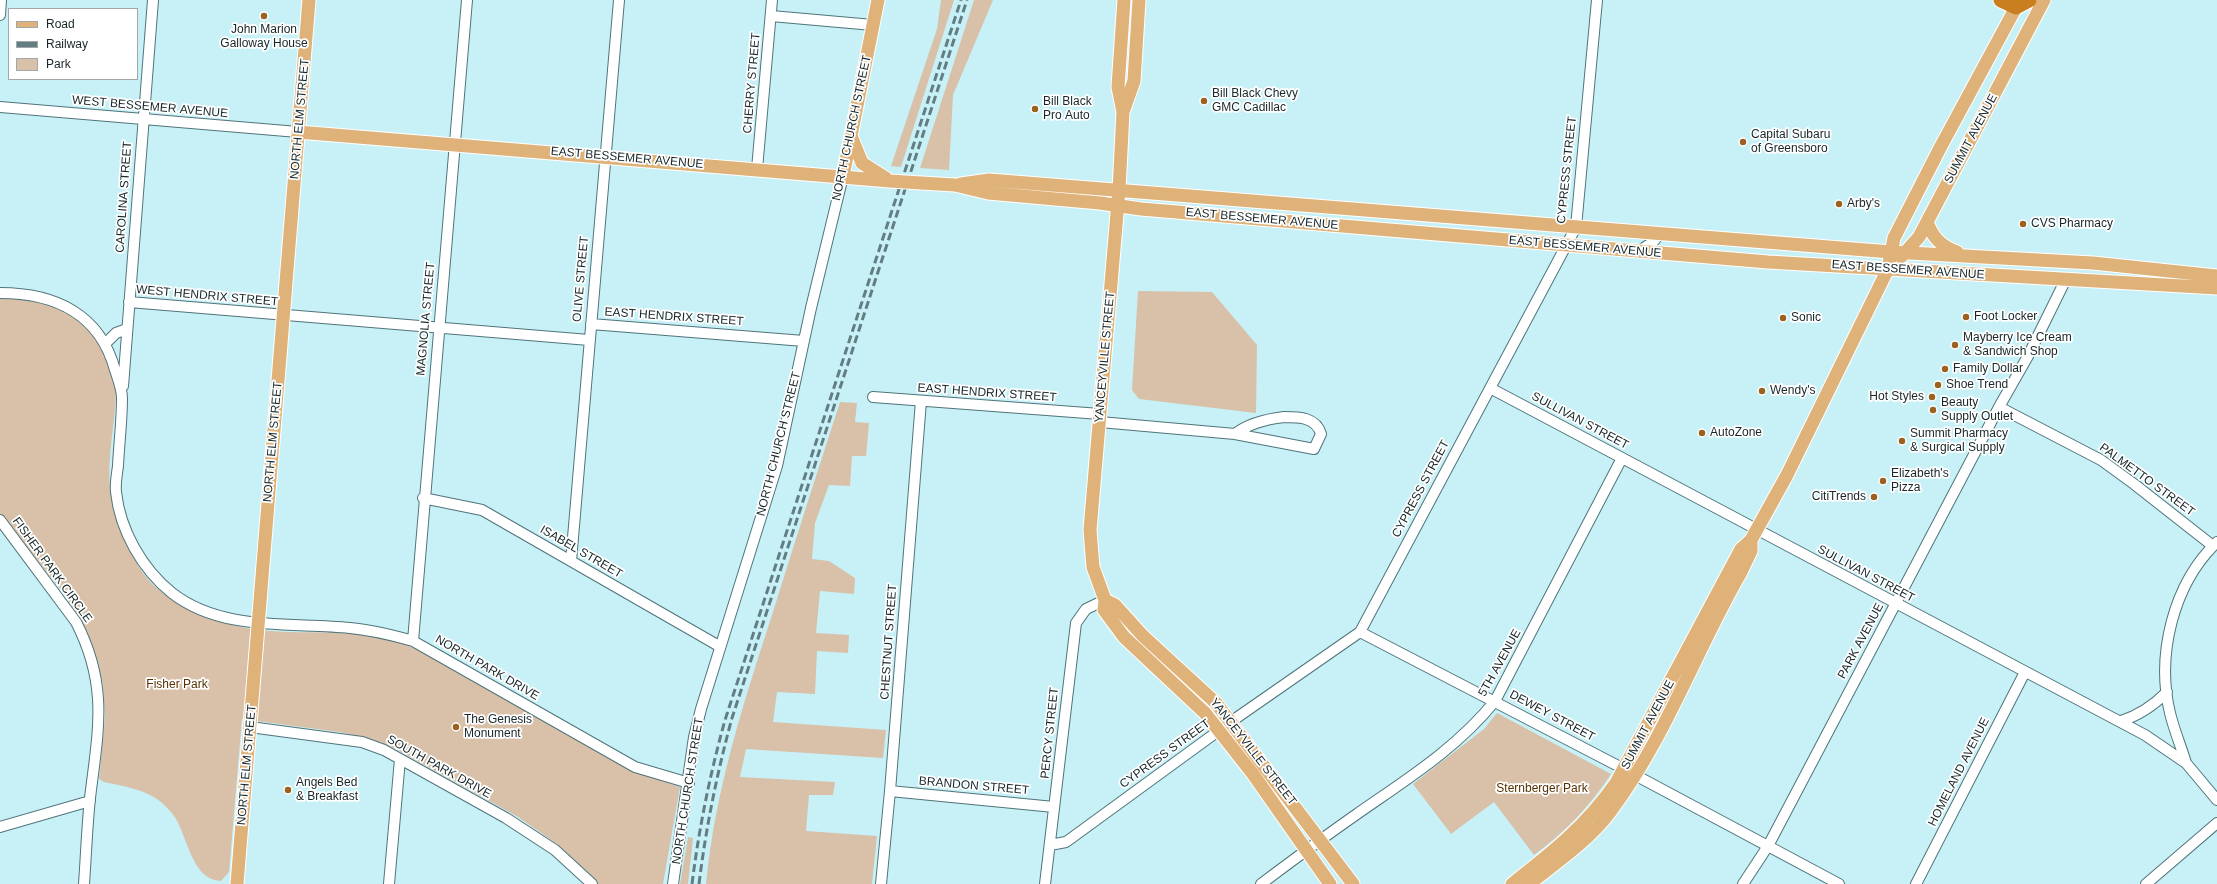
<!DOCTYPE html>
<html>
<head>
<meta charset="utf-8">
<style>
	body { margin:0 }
	#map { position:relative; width:2217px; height:884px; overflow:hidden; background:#c8f1f7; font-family:Helvetica,sans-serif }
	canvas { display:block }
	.legend { position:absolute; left:8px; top:8px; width:130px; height:72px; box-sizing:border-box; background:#fff; border:1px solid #a2a8a9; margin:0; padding:5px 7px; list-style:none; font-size:12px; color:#172629 }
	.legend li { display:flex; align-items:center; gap:8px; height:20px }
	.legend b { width:20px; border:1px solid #a2a8a9 }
</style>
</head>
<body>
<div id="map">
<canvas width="2217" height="884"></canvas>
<ul class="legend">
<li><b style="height:5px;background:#dfb279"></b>Road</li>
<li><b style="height:5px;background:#637e82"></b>Railway</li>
<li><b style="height:11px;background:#d8c0a9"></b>Park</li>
</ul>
</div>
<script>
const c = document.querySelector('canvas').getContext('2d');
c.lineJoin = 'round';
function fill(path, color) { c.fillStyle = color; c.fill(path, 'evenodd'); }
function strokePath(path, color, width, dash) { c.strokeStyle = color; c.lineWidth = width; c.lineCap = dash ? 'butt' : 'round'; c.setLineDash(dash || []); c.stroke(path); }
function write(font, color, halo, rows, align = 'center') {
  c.font = font + ' Helvetica,sans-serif'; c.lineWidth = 3.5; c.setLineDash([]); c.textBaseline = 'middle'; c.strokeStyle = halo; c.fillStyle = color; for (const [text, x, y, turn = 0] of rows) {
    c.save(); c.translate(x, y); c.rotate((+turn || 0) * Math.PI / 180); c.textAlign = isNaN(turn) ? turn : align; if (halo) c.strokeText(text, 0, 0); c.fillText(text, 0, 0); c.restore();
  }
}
fill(new Path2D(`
	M941,0H954L901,167L891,166L937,29Z
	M974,0H993L953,95L949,170L920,168Z
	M1138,291L1212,292L1257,345L1256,413L1139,399L1132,390Z
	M16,298C62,305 96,320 110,368C112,376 116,385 116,393C115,425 107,457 110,489C113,517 125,543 139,567C150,586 169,599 188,608C214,621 241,629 271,631C305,634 340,630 374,636C392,638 409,646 425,653L645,775L680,787L663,884H598L557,844L518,817L392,747L363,737L339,732L242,719L229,872L221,881C191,880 188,836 174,816C171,811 165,806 161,802C145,789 123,786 104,782L99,779L105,717L103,685L97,659L83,624L64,594L0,513V299Z
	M840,402L857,403L855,422L869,423L866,456H852L850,486L829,485L815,523L812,559L829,561L855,578L854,594L820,591L816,633L849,635L848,653L817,651L815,694L777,692L773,722L886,730L883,758L746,749L740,777L835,782L833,795H809L806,831L877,836L872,884H706C715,791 743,704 772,615C794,544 817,473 840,402Z
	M1497,713L1611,774C1590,806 1565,832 1534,855L1494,802L1451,834L1413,784L1484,729Z
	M688,837L693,838L688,884H680Z`), '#d8c0a9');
const minor = new Path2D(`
	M0,15L1,0
	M771,16L873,25
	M0,107L298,132
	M757,169L772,0
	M1638,252L1654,241L1660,233
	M0,293C55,293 100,314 115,370C118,379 122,389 122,398C122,421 119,444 118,466C117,474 115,483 116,492C120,530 142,569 172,593C222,632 292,622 350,628C372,630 392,635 413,641L635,767L689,783
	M129,302L589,340
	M591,324L804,341
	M105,344L116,333L127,329
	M123,386L153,0
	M1490,388L2145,735L2186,763L2217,800
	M873,397L1100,414
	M1999,407L2101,460L2134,484L2213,546
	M1284,417C1299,417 1316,417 1321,434L1314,449L1235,434C1249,423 1267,419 1284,417Z
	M1100,422L1235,434
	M423,498L482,510L719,646
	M0,520L76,622C109,686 98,731 90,798C87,827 86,856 84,884
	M571,561L619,0
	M1360,632L1624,769
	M413,641L467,0
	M2121,721C2140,715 2153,706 2167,692
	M250,727L362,742L384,750L506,818L555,850L592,884
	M2186,763C2181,746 2174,730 2170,713C2156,655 2173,584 2217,542
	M1635,775L1839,884
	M890,791L1054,807
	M0,827L90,801
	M1050,845L1066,842L1232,721L1360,632L1576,227L1597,0
	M389,884L400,759
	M673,884L694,737L701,709L777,466L811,308L843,176
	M881,884L890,791L921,401
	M1045,884L1076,623L1086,609L1105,600
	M1261,884C1293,860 1324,837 1357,814C1407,779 1456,749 1495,701L1622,458
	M1743,884L1768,846L1999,407L2028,356L2065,281
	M1916,884L2025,672
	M2146,884L2217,823`);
const major = new Path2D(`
	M1124,0L1118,87L1123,112L1119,190L1090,530L1093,567L1105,600L1104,610L1124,637L1205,713L1253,774L1330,884
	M1123,112L1134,81L1139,0
	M298,132L890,181
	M851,136L862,163L887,179
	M843,176L878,0
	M921,183L955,185L988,193L1100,203L1141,209L1768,262L2217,288
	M961,184L989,180L1891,252L2093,263L2217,276
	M1927,222C1933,238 1941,246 1957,252
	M1901,257L1919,237L2044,0
	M1105,600L1115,605L1143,636L1216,703L1353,884
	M237,884L309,0
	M1512,884C1553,852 1586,826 1616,783L1741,549L1751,540L1787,475L1888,269L1894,238L1940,148L2020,0
	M1529,884C1557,862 1588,841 1610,812C1664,741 1696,650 1741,572L1751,551V540`);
const highway = new Path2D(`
	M2001,0L2016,7L2029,0`);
strokePath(minor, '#4f747a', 12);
strokePath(major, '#fff', 15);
strokePath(highway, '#fff', 17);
strokePath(minor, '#fff', 10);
strokePath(major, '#dfb279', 13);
strokePath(highway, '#c97e20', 15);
strokePath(new Path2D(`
	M692,884C699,828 710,774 725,720L961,0
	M699,884C706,827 717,773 732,718L967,0`), '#637e82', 3, [8, 4]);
const majorBridge = new Path2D(`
	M890,181L921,183`);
strokePath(majorBridge, '#fff', 15, []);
strokePath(majorBridge, '#dfb279', 13);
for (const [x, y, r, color] of [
	[264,16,4,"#9b621f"],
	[1204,101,4,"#9b621f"],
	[1035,109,4,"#9b621f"],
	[1743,142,4,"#9b621f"],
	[1839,204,4,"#9b621f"],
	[2023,224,4,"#9b621f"],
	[1966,317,4,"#9b621f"],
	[1783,318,4,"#9b621f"],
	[1955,345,4,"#9b621f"],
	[1945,369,4,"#9b621f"],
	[1938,385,4,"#9b621f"],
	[1762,391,4,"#9b621f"],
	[1932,397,4,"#9b621f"],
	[1933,410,4,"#9b621f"],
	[1702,433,4,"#9b621f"],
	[1902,441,4,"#9b621f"],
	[1883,481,4,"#9b621f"],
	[1874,497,4,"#9b621f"],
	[456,727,4,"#9b621f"],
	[288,790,4,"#9b621f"]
]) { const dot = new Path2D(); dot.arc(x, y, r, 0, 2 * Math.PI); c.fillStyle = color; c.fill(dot); strokePath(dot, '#fff', 1.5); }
write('12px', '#172629', '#fff', [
	["John Marion",264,30,"center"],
	["Galloway House",264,44,"center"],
	["Bill Black Chevy",1212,94],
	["GMC Cadillac",1212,108],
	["Bill Black",1043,102],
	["Pro Auto",1043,116],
	["Capital Subaru",1751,135],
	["of Greensboro",1751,149],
	["Arby's",1847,204],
	["CVS Pharmacy",2031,224],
	["Foot Locker",1974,317],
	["Sonic",1791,318],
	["Mayberry Ice Cream",1963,338],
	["& Sandwich Shop",1963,352],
	["Family Dollar",1953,369],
	["Shoe Trend",1946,385],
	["Wendy's",1770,391],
	["Hot Styles",1924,397,"right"],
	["Beauty",1941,403],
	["Supply Outlet",1941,417],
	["AutoZone",1710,433],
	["Summit Pharmacy",1910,434],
	["& Surgical Supply",1910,448],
	["Elizabeth's",1891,474],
	["Pizza",1891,488],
	["CitiTrends",1866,497,"right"],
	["The Genesis",464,720],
	["Monument",464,734],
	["Angels Bed",296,783],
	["& Breakfast",296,797]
], 'left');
write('12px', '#172629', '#fff', [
	["CHERRY STREET",752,83,-85],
	["WEST BESSEMER AVENUE",150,107,5],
	["NORTH ELM STREET",300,119,-85],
	["NORTH CHURCH STREET",852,128,-78],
	["SUMMIT AVENUE",1971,139,-62],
	["EAST BESSEMER AVENUE",627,158,5],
	["CYPRESS STREET",1567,170,-84],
	["CAROLINA STREET",124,197,-86],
	["EAST BESSEMER AVENUE",1262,219,5],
	["EAST BESSEMER AVENUE",1585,247,5],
	["EAST BESSEMER AVENUE",1908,270,4],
	["OLIVE STREET",581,279,-85],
	["WEST HENDRIX STREET",207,296,5],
	["EAST HENDRIX STREET",674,317,4],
	["MAGNOLIA STREET",426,319,-85],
	["YANCEYVILLE STREET",1105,357,-85],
	["EAST HENDRIX STREET",987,393,4],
	["SULLIVAN STREET",1580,421,28],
	["NORTH ELM STREET",273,442,-85],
	["NORTH CHURCH STREET",779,444,-76],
	["PALMETTO STREET",2147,480,36],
	["CYPRESS STREET",1421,489,-62],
	["ISABEL STREET",581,552,30],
	["FISHER PARK CIRCLE",52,570,54],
	["SULLIVAN STREET",1866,574,28],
	["PARK AVENUE",1861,641,-62],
	["CHESTNUT STREET",889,642,-86],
	["5TH AVENUE",1500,663,-61],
	["NORTH PARK DRIVE",487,668,30],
	["DEWEY STREET",1552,716,28],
	["SUMMIT AVENUE",1648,725,-62],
	["PERCY STREET",1050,733,-84],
	["YANCEYVILLE STREET",1253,752,52],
	["CYPRESS STREET",1165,754,-36],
	["NORTH ELM STREET",247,765,-85],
	["SOUTH PARK DRIVE",439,767,29],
	["HOMELAND AVENUE",1959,772,-63],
	["BRANDON STREET",974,786,5],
	["NORTH CHURCH STREET",688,791,-81]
]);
write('12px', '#563000', '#fff', [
	["Fisher Park",177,685],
	["Sternberger Park",1542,789]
]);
</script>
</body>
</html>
